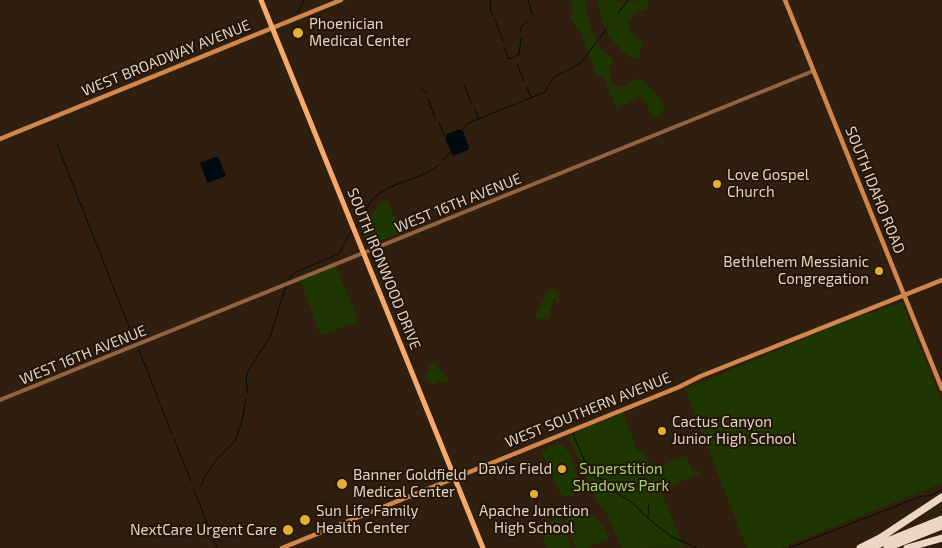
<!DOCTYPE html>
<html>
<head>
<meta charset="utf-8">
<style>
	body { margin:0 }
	canvas { display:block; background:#301f0f }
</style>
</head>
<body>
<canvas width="942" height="548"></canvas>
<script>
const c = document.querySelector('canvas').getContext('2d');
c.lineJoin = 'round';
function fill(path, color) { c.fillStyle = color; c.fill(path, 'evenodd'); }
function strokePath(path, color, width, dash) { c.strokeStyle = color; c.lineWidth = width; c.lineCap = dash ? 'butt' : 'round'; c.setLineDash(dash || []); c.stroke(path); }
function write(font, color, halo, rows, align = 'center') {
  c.font = font + ' "Exo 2",sans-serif'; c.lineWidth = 4; c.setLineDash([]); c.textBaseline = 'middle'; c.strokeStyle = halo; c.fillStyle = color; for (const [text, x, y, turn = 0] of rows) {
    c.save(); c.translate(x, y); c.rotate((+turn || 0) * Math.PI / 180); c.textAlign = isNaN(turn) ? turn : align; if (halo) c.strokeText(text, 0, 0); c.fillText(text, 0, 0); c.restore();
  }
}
fill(new Path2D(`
	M570,0H584L589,21L597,45L613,60L614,62L609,67L612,83L614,86L624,87L638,78C651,86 659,97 665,111L660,115L653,118L644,99L640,97L616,108L604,77L596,74L580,31H578L570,16L574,12Z
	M597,0H614L618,2L647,0L649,8L634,14L628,22L631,33L641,41L640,56L633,59C611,44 602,26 597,0Z
	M387,200L399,229L397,234L370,245L366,244L362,230L380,204Z
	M336,266L358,321L321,335L300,281Z
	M554,289L556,290L560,302L557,303L556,299L552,300L553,305L548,308L551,314L549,317L537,320L535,315C540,310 540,302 546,297V292Z
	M900,303H902L942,402V483L781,548H747L685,389L842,323Z
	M432,363L437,364L440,371L448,378L449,382L437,381L434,385L429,382L425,376L429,372V366Z
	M623,413L637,449L648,459L652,469L686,456L693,472L699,470L701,473L663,489L660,488L654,475L684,547L622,548L607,514L596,499L591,490L568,435Z
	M553,445C558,444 561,444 565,448C571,453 581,482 579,489L573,496H564L560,493L541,451L544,450L545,452L549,447Z
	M575,514C595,512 602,522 609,539L585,548H576L564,519Z
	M559,517L571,548H547L538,526Z`), '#1e3700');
fill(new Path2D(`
	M459,129L463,131L469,147L468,150L453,156L445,138L447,134Z
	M218,156L226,176L208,183L207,182L200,163Z`), '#010b0f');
strokePath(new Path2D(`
	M490,0L491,5L490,8L493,16
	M528,0L532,14
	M298,13L304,0
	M618,13L628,0
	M495,20L504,42
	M521,32V27L527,21
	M504,47L509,59L519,55L521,38
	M517,64L524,81
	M464,84L471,103
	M527,87L531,98
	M422,89L426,93
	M428,99L435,118
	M474,108L479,119
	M439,122L443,133L447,137
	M462,130L468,123L545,92L554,77L581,63L607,28
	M57,144L135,342
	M443,160L451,152
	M356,228C363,218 366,206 375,197C391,182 420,180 439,165
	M288,283L291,276L296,272L339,254L347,238L353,230
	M139,350L158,398
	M248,393L246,379L248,371L270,337L286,286
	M159,401L172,434
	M573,434L589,471L610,485L615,492L628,500
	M174,439L191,481
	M201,486L204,478L216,460L235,441L242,421L246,398
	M194,490L217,548
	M630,501L651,521L672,537L697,548
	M648,516L649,505
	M789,548L922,496H930L942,490`), '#010b0f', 1);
strokePath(new Path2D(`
	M0,400L813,71`), '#916340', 4);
strokePath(new Path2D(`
	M785,0L942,389
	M0,139L341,0
	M282,548L679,387L701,376L942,280`), '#d1874c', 4.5);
strokePath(new Path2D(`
	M261,0L483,548`), '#f5a96d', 5);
strokePath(new Path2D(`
	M860,548L880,538L942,497
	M870,548L942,519
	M887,548L942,526
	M907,548L942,538`), '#eed6c5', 7);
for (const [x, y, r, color] of [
	[298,33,6,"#e1af34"],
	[717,184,5,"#e1af34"],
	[879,271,5,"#e1af34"],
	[662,431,5,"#e1af34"],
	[562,469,5,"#e1af34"],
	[342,484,6,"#e1af34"],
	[534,494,5,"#e1af34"],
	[305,520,6,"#e1af34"],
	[288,530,6,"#e1af34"]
]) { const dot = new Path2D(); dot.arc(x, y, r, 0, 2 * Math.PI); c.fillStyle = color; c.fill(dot); strokePath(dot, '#251506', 2); }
write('15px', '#ded3c9', '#251506', [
	["Phoenician",309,24],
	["Medical Center",309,41],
	["Love Gospel",727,175],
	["Church",727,192],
	["Bethlehem Messianic",869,262,"right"],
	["Congregation",869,279,"right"],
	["Cactus Canyon",672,422],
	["Junior High School",672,439],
	["Davis Field",552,469,"right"],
	["Banner Goldfield",353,475],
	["Medical Center",353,492],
	["Sun Life Family",316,511],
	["Health Center",316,528],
	["Apache Junction",534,511,"center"],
	["High School",534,528,"center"],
	["NextCare Urgent Care",277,530,"right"]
], 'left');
write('15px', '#ded3c9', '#251506', [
	["WEST BROADWAY AVENUE",166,58,-22],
	["SOUTH IDAHO ROAD",875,190,68],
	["WEST 16TH AVENUE",458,203,-22],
	["SOUTH IRONWOOD DRIVE",384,269,68],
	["WEST 16TH AVENUE",83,355,-22],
	["WEST SOUTHERN AVENUE",588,410,-22]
]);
write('15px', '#a1d56f', '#251506', [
	["Superstition",621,469],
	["Shadows Park",621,486]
]);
</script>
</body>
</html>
